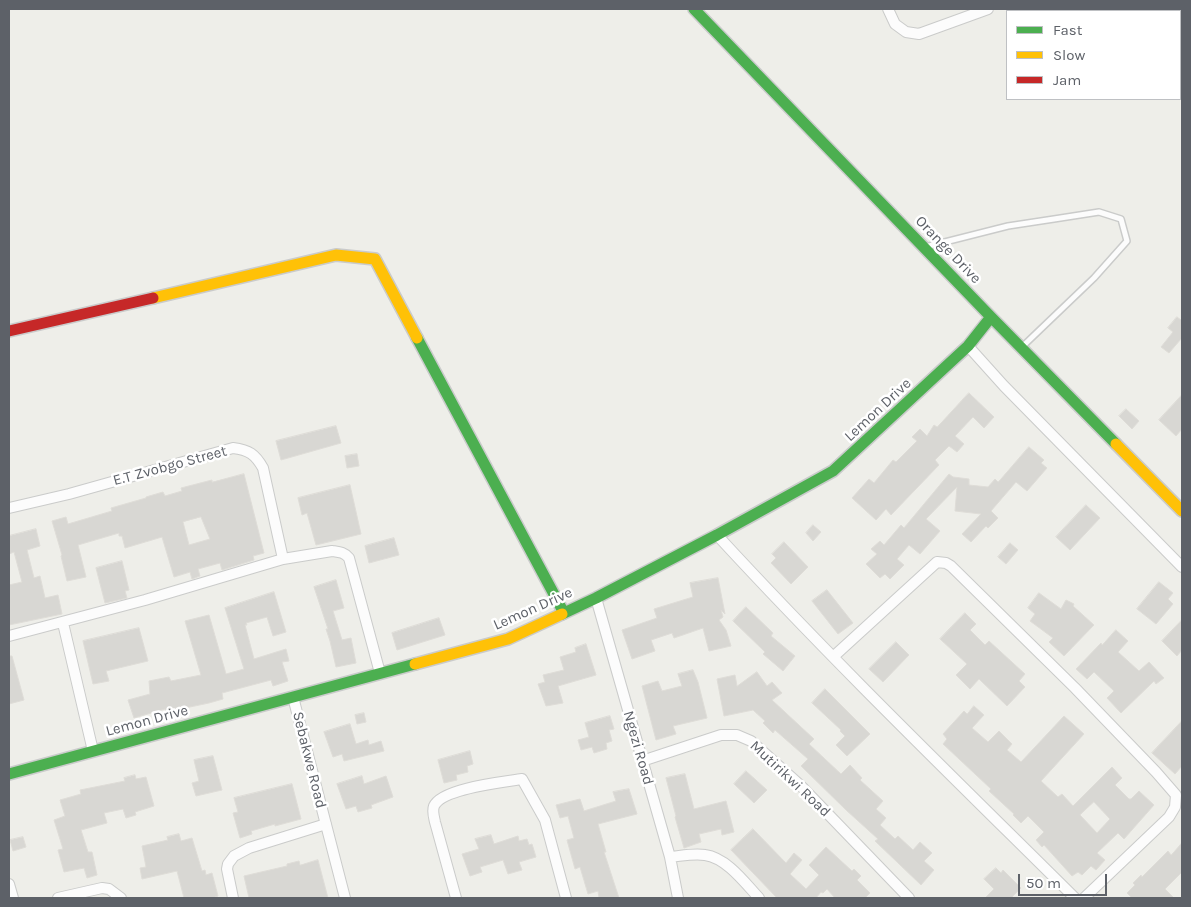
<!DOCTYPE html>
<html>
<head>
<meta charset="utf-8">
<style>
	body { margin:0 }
	#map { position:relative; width:1191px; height:907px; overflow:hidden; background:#eeeee9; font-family:Karla,sans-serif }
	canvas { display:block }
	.frame { position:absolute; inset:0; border:10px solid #5d6168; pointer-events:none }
	.legend { position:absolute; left:1006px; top:10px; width:175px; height:90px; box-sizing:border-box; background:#fff; border:1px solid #bec0c3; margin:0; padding:6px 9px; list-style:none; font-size:15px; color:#5d6168 }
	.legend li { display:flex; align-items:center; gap:10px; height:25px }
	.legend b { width:25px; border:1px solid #bec0c3 }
	.scale { position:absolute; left:1018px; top:874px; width:89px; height:22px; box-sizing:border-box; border:2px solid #5d6168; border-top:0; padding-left:6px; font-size:15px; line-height:18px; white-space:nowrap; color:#5d6168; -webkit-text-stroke:4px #fff; paint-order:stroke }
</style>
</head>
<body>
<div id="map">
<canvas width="1191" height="907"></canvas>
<div class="frame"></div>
<ul class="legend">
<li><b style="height:6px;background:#4caf50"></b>Fast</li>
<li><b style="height:6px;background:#ffc107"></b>Slow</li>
<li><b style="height:6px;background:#c62828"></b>Jam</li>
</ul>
<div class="scale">50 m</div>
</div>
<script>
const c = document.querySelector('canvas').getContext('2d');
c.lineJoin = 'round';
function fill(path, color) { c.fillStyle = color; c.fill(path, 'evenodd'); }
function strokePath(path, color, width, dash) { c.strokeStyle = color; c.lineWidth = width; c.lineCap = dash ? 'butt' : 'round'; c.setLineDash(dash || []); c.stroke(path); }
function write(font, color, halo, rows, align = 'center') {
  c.font = font + ' Karla,sans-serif'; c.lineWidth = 5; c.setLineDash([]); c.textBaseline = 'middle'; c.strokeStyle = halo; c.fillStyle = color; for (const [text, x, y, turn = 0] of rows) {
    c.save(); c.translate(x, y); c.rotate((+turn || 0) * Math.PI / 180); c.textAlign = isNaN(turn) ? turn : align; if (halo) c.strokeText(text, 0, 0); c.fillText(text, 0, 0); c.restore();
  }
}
const building = new Path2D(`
	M1177,317L1181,320L1182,319V340L1181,339L1169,353L1161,347L1173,332L1168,328Z
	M969,393L994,417L984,428L973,417L955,436L964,444L957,452L949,446L935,460L939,465L891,515L886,509L876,520L852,498L869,479L874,483L893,460L896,462L917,441L912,437L920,429L927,436L934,425L937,427Z
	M1182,395V429L1176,436L1159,420Z
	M1126,409L1139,421L1132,429L1119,416Z
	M336,426L341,443L281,460L276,441Z
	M1029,447L1044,460L1041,463L1047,468L1027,491L1016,482L991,511L998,518L988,528L986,526L971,542L962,534L981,514L955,511L957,487L926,519L940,531L920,554L909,545L897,559L904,565L890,579L885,574L880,578L866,564L877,554L871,549L880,541L884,545L901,525L904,528L949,474L953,477L969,479V485L988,487L995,479L998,482Z
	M357,454L359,466L347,468L345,456Z
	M244,474L264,553L253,556L254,560L222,570L220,563L198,569L200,576L192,579L190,572L174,577L162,537L125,548L122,536H119V533L78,545L86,577L67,581L61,556L62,555L52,521L66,517L68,524L112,511L111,508L146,498V497L163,492L165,496L182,491L181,488L212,480V482ZM201,517L210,539L189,545L183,522Z
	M350,485L361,534L316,545L307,513L302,515L298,498Z
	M1086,505L1100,518L1070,550L1056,537Z
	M813,525L821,532L813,541L806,533Z
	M36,529L40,546L27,550L34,578L40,576L45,598L58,595L62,614L9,625V585L22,582L14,552L9,554V536Z
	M394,538L399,555L369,563L365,546Z
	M784,542L808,567L791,584L771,563L776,558L772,554Z
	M1010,543L1018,550L1006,564L998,557Z
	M122,561L129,590L125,591L127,598L105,603L96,568Z
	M718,578L725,614L721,610L723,617L719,620L726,630L731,646L709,651L703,628L674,638L672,633L651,640L655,651L632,659L622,630L657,618L654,609L693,597L690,583Z
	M336,580L344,608L333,611L342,640L351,638L356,663L336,667L330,641L326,629H328L314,587Z
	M1159,582L1173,593L1168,599L1173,604L1156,624L1137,609Z
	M827,590L853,623L838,634L812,601Z
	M274,592L286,632L273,636L267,617L246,623L247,625H245L254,659L286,649L289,661L282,662L288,681L273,686L271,680L222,693L223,699L209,703L166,712L165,709L134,718L128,700L150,694L149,681L169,677L171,681L201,675L185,621L209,615L226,674L244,669L225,608Z
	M1039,593L1061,609L1066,600L1074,604L1073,606L1094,625L1064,656L1049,642L1053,638L1030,621L1035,614L1028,608Z
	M746,607L773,633L771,636L795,656L783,671L763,654L765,652L733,621Z
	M965,613L976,624L970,630L985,645L989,641L1025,674L1019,681L1025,687L1007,706L979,679L970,689L956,675L967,664L940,639Z
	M439,618L445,635L397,650L392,633Z
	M1182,620V650L1177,656L1162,641Z
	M139,628L148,661L106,671L109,681L93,684L83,641Z
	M1116,630L1128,641L1118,652L1139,671L1149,662L1164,678L1156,684L1154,681L1121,713L1107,698L1114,691L1094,672L1087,679L1076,669L1101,643L1102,645Z
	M896,642L909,655L883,682L869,669Z
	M586,644L596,675L558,686L563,703L546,706L538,684L545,682L543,675L564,670L560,657L576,652L575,648Z
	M9,656H12L24,700L9,704Z
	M693,670L698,682L707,718L673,726L676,734L656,740L642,686L658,681L662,691L682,686L678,674Z
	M757,672L767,686L772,682L782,693L772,700L814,739L809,744L841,774L850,765L862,778L860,780L883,801L876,809L886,818L880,825L895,839L898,836L913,850L920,842L932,853L924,861L934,870L921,885L875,841L878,839L846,810L801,766L808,759L775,730L773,733L763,723L765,721L753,710L724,716L717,679L735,675L737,686Z
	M825,689L870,734L847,756L836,745L845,736L840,731L841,730L812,703Z
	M974,706L984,715L972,728L988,742L999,731L1012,744L1007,750L1021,762L1064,716L1084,734L1041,781L1058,797L1062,794L1073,806L1112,767L1122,778L1115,785L1129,799H1131L1139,791L1154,805L1124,839L1118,833L1097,853L1105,860L1096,870L1091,866L1082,875L1078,872L1072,876L1044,845L1042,847L1036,840L1044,832L1028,816L1021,823L1013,815L1014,814L989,791L991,789L943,744L947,739L943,734L964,711L967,714ZM1094,802L1110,819L1097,833L1080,815Z
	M364,713L366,722L357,724L355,715Z
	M610,716L614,729L609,730L612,741L606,743L607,749L594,753L592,747L581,750L578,740L589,737L585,723Z
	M1182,721V766L1175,774L1152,753Z
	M350,724L356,744L368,740L369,745L381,741L384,751L344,761L342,754L333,757L324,732Z
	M470,751L473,764L467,766L468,772L456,775L457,780L444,783L438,760Z
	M213,756L222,790L196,796L192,783L199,781L194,760Z
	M746,771L767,790L754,803L734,784Z
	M685,774L694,809L726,801L734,832L722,835L721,829L699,834L701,842L684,848L675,817L676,816L666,778Z
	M135,775L136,779L146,777L154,806L135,812L136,815L126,818L123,809L104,813L107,823L81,830L88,852H92L97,875L87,878L84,868L64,872L58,850L63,849L54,820L65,816L60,800L81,794L80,790L125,781L124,778Z
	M362,776L364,784L386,776L393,797L371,805L372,808L358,812L356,806L346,809L337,784Z
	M292,784L301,819L275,826V824L251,831L252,834L240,838L233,813L238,812L234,798Z
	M629,789L637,814L598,824L606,852H604L619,898H599L598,891L588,894L580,867L575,869L567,840L574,838L568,816L560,818L556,805L580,799L584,811L616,801L613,792Z
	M753,829L786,863L794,853L802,860L790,874L806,889L819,875L809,865L826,847L852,871L854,869L861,876L857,880L870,893L865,898H835L827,889L823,893L821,892L816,898H777L731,850Z
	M179,834L181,841L192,838L202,871L205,870L206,875L212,873L218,896L215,897L216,898H184L177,871L142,879L140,868L146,867L142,846L168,840L167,837Z
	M491,835L494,844L518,836L519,841L527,839L529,845L532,844L536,857L519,862L522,870L508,874L503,860L480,867L482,872L470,876L462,854L479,849L475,839Z
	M23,837L26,847L13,851L10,840Z
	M1182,843V872L1165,889L1174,898H1132L1127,893L1135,885L1133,883L1141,875L1142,877L1168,851L1171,855Z
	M318,860L328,898H249L244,876L287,866V864L299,861L300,865Z
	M996,868L1001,873L1003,870L1021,888L1011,898H985L994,889L984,879Z`);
fill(building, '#d8d7d3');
strokePath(building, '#dedcd7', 1);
const lane = new Path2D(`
	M925,247L1008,226L1054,219L1099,212L1121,219L1127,241L1094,278L1023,346`);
const street = new Path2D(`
	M888,9L895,24L906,32L919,34L988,9
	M968,346L1004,386L1182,567
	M9,508L69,494L233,448C249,450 255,454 263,468L283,559
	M717,535C832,660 955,779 1075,898
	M596,598L670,857L678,898
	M63,623L93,751
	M9,636L145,600L283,559L332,551C339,552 344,552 349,558L380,673
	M833,657L937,562L946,563L951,566L1075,688L1156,772L1176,795L1175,807L1169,817L1084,898
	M293,697L345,898
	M642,761L721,735H737L751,741L801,786L909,898
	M670,857C681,856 694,853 705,855C727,858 745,883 759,898
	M9,884L13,898
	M58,898L102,888L109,889L121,898
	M233,898L227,869L228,864L234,856L249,848L326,824
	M456,898L435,822C434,817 432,811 434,806C442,788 504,782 522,779L545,820L566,898`);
const fast = new Path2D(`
	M694,9L991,317L1116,444
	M417,338L564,613
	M562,614L596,598L717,535L833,471L968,346L991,317
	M9,774L415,664`);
const slow = new Path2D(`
	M153,298L336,255L375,259L417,338
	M1116,444L1182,511
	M415,664L508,639L562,614`);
const jam = new Path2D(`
	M9,331L153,298`);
strokePath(lane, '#cacbca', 8);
strokePath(street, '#cacbca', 12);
strokePath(fast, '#cacbcb', 14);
strokePath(slow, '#cacbcb', 14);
strokePath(jam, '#cacbcb', 14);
strokePath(lane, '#fcfcfc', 5);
strokePath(street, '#fcfcfc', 10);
strokePath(fast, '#4caf50', 11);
strokePath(slow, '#ffc107', 11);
strokePath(jam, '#c62828', 11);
write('15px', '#5d6168', '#fff', [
	["Orange Drive",948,250,46],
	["Lemon Drive",878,410,-43],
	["E.T Zvobgo Street",170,466,-15],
	["Lemon Drive",533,609,-24],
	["Lemon Drive",147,721,-15],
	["Ngezi Road",638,748,74],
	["Sebakwe Road",309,760,76],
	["Mutirikwi Road",790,779,43]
]);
</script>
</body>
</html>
